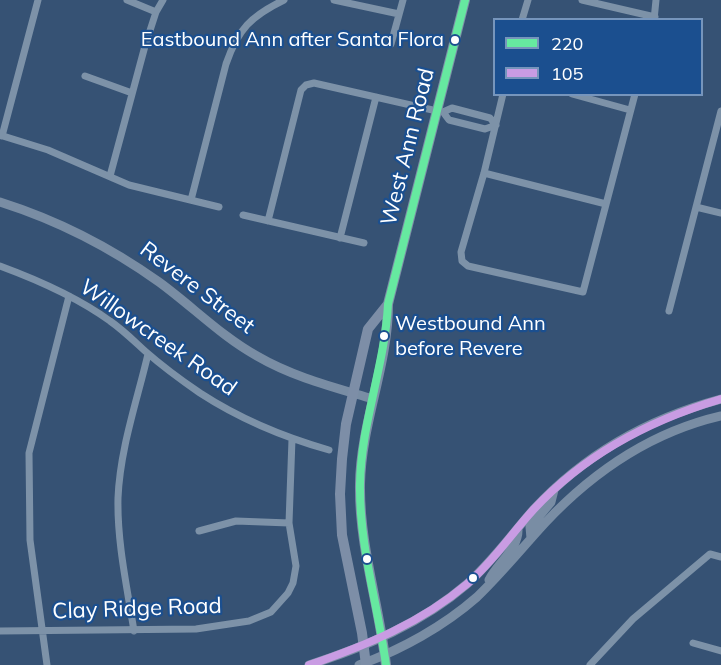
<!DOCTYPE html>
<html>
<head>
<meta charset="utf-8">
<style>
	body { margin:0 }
	#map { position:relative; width:721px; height:665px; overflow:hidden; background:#365274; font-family:Mulish,sans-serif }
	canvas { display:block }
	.legend { position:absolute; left:493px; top:18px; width:210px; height:78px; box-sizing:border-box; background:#1b4f8f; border:2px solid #7695bc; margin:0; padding:8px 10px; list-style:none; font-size:18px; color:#fff }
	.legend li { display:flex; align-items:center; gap:12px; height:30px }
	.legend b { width:30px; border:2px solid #7695bc }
</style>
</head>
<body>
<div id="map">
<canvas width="721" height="665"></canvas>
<ul class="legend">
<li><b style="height:8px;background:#66e9a0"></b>220</li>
<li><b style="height:8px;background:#c99ce3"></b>105</li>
</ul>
</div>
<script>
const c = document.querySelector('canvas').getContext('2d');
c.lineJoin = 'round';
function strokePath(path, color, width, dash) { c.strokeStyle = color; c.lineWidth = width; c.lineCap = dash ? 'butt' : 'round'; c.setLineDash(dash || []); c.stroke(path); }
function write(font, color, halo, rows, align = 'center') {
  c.font = font + ' Mulish,sans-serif'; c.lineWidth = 4.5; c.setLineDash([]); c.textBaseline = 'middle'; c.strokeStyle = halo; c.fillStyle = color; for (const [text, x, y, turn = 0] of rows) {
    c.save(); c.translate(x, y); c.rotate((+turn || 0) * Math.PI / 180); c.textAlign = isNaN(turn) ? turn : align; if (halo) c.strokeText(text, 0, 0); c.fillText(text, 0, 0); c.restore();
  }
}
strokePath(new Path2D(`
	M127,0L156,12
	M334,0L399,14
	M582,0L655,17
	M522,20L528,0
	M654,20L656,0
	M391,44L403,0
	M85,76L132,93
	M503,94L484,173L461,252L462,261L468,266L583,292L635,94
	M572,94L630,110
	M0,135L48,150L129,185L219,207
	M2,136L38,0
	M484,173L606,204
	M110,176L145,46L156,12L163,0
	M191,200L226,64C238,29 251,16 284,0
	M696,207L721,213
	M243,215L364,243
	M268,221L301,90L306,85L314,83L437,111L443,112L449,120L485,129L496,125L490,118L452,108L443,112
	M340,238L376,97
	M0,266C38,280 77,297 110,321C123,330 134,341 145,351C162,366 181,380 200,393C240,419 283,437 329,450
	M669,311L721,111
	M199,531L236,521L289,523
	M0,631L196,629L249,621L271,612L288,593L293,583L296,566L289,523L292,439
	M134,631C127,587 117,542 118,498C120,449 137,401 148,354
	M693,643L721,651
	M47,665L30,540L29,453L69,296
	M590,665L633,619L710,554L721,557`), '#7d92a8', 7);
strokePath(new Path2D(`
	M0,202C57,220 110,247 159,282C192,306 221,336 257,356C293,377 333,387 373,399
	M531,538L530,527L551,502L554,490
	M489,580C497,563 519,549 518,529
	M309,665C365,647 422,623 467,584C492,562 512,534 534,509C585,454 650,418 721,399
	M359,665C401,650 444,626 477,597C501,574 522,548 545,523C593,472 652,432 721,416`), '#798da4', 9);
strokePath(new Path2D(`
	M366,665L362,633L342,535L340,494L342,459L346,424L368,329L388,304
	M386,665C379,604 359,546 360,484C361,423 388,365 388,304L465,0`), '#7d8ea7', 10);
strokePath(new Path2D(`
	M386,665C378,605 359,545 360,484C361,423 385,365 388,304L465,0`), '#66e9a0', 8);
strokePath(new Path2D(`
	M309,665C365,646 421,623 467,584C493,562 511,534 534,509C585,454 650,420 721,399`), '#c99ce3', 8);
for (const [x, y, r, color] of [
	[455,40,5,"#fff"],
	[384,336,5,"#fff"],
	[367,559,5,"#fff"],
	[473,578,5,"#fff"]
]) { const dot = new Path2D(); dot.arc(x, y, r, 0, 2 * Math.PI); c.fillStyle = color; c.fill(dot); strokePath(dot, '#1b4f8f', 2); }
write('20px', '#fff', '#1b4f8f', [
	["Eastbound Ann after Santa Flora",444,40],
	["Westbound Ann",395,324,"left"],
	["before Revere",395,349,"left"]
], 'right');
write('22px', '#fff', '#1b4f8f', [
	["West Ann Road",408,147,-76],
	["Revere Street",197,288,37],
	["Willowcreek Road",158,338,35],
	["Clay Ridge Road",137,609,-2]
]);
</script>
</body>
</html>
